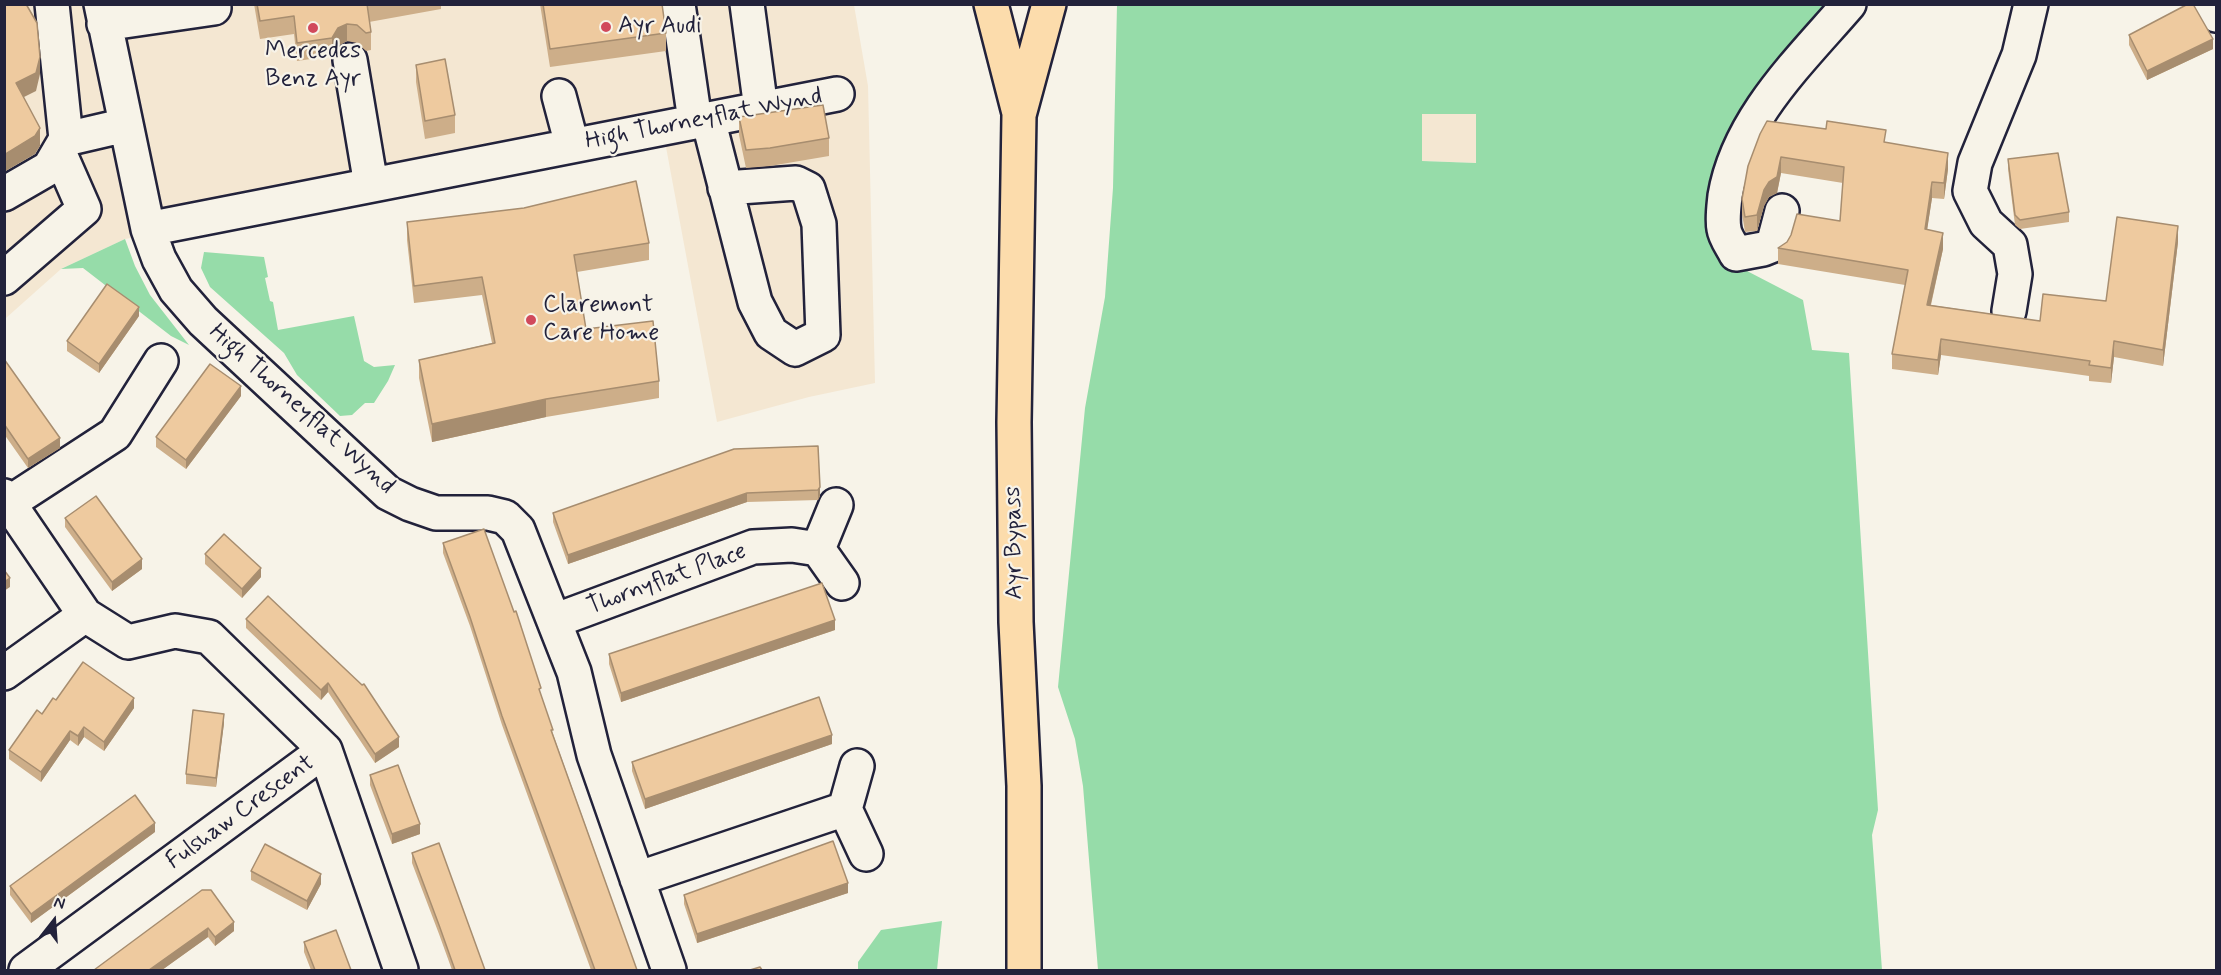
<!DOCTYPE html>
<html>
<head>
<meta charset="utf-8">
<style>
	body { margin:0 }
	#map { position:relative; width:2221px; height:975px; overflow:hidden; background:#f7f3e8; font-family:Mynerve,sans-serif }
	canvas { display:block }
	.frame { position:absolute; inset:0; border:6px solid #22223b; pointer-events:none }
	.north { position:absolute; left:24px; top:891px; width:60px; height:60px; -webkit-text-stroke:4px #f7f3e8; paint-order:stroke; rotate:17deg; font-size:16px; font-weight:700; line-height:24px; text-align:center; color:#22223b }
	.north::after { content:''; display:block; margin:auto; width:21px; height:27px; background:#22223b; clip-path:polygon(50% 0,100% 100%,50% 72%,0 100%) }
</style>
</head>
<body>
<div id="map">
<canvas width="2221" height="975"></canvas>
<div class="frame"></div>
<div class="north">N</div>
</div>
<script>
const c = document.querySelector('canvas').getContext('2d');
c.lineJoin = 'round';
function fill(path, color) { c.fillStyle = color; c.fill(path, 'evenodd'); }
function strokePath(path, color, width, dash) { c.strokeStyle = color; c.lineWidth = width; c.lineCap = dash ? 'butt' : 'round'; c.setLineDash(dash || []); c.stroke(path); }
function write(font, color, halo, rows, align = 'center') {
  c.font = font + ' Mynerve,sans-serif'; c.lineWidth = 4.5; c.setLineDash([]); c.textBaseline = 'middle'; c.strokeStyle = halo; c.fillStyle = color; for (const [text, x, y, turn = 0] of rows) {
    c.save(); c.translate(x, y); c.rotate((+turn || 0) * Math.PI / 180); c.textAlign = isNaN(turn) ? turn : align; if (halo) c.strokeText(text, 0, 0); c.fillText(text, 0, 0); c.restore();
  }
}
fill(new Path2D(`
	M4,5H854L868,86L875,383L809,397L717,422L666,147L125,239L61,269L6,318Z
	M1422,114H1476V163L1422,161Z`), '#f4e7d2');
fill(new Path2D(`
	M1117,5H1838L1727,149L1709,191L1711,228L1720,257L1803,300L1812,350L1849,353L1878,810L1872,835L1882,970H1098L1083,786L1075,739L1058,687L1085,408L1105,297L1113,188ZM1422,114H1476V163L1422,161Z
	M125,239L135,266L150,295L189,345L171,336L83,268L61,269Z
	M204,252L264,257L268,277L265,278L270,301L273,302L278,330L354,316L364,361L374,367L395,365L388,381L374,403H365L352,415L340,416L297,375L284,353L210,287L201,268Z
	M942,921L937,970H858V962L881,930Z`), '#96dca9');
const minor = new Path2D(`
	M101,4L148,229L159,259L176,290L203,321L388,493L410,504L436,513H488L505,517L518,530L574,672L594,755L669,970
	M678,4L695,121
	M747,4L761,109
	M2208,4L2216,15
	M104,24L214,8L213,4
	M350,60L371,185
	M559,96L572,145
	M708,119L755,302L771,333L795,349L823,335L819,224L808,189L796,183L725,188
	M66,139L126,125
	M4,194L49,168L66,139L52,4
	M1782,211L1773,245L1763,249L1736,254C1732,246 1725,237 1724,229C1722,219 1724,206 1725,196C1738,119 1800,61 1849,4
	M148,229L837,94
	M4,278L84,209L59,152
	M2009,311L2015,274L2010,245L1986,223L1970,191L1975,163L2019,55L2031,4
	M4,496L85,615L128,642L175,631L209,637L325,750
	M9,503L115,434L161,361
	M818,549L836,505
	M554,621L753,547L792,545L818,549L842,583
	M4,673L85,615
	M857,766L845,809L866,854
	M637,879L845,809
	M26,970L325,750L401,970`);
const highway = new Path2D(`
	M991,4L1019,113
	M1024,970V786L1016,622L1014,422L1019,115L1049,4`);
strokePath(minor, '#22223b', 38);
strokePath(highway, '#22223b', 38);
strokePath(minor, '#f7f3e8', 33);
strokePath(highway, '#fcdcac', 33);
fill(new Path2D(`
	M254,4H441V9L369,22L371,32V50L366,51L357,43L347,41L338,46L332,56L297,61L294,34L260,39Z
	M540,4H662L666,33V51L550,67Z
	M2129,35L2213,49L2147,80L2129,45Z
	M416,65L455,115V133L425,139L416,82Z
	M739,117L829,138V156L770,166L746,168L739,135Z
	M1826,129L1886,142L1948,169L1944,199L1932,198L1927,229L1943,249L1931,305L2040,321L2106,301L2178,242L2163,366L2114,357L2111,383L2089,381V376L1941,355L1938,375L1892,369V354L1905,285L1778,264V248L1840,221L1843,183L1781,173L1777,193L1769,197L1764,206L1757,231L1745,232L1742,214V199L1748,166Z
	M2008,159L2069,212V222L2020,229L2015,225L2008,169Z
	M407,222L649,243V260L577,272L586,329L659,381V398L546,417L432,442L419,378V360L492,343L482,295L414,303L407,240Z
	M139,316L99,373L67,351V341Z
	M4,359L60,448L28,468L4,434Z
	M241,396L186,469L156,447V437Z
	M818,446L820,496L818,500L747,502L568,564L553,522V513Z
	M65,518L142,569L112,591L65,527Z
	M443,543L541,695L553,734L637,970H591L502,725L470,626L443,553Z
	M205,554L261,577L242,598L205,564Z
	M268,596L399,747L375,763L328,692L321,700L246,628V619Z
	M835,630L621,702L609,664V654Z
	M56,700L134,708L104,751L84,737L78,746L70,740L41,782L9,759V750L42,714Z
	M224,723L216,787L186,784V774Z
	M832,744L645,809L632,771V762Z
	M370,775L420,834L392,844L370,785Z
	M155,832L31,923L10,895V886Z
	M412,853L485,970H452L439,934L412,863Z
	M251,871L321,884L307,910L251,880Z
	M202,890L234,931L215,946L208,937L162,970H94Z
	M848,893L697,943L684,904V895Z
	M304,942L351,970H311L304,952Z`), '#cdae89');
fill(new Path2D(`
	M347,24V41L338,46L332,56V38L338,28Z
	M2213,39V49L2147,80V71Z
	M40,57V74L36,91L16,101V83Z
	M40,128V146L35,154L4,172V155Z
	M1948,153V169L1944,199V183Z
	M1781,157V173L1777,193L1769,197L1764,206L1757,231V215L1764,190Z
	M1932,182V198L1925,244V229Z
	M2178,226V242L2163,366V350Z
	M1943,233V249L1927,321V305Z
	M139,307V316L99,373V364Z
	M1941,339V355L1938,375V360Z
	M2114,341V357L2111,383V368Z
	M241,386V396L186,469V460Z
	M546,399V417L432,442V424Z
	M60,438V448L28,468V459Z
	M820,487V496L818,500V490Z
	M747,493V502L568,564V555Z
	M142,559V569L112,591V582Z
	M261,568V577L242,598V589Z
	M10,578V587L4,591V582Z
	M835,620V630L621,702V693Z
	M328,683V692L321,700V690Z
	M134,698V708L104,751V742Z
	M224,714V723L216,787V778Z
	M84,727V737L78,746V736Z
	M70,731V740L41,782V772Z
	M832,735V744L645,809V799Z
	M399,737V747L375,763V754Z
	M155,823V832L31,923V914Z
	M420,824V834L392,844V834Z
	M321,874V884L307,910V901Z
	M848,883V893L697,943V934Z
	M234,922V931L215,946V937Z
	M208,928V937L162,970H149Z`), '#a78d6f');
const building = new Path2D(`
	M4,4H26L37,23L40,57L36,73L16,83L40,128L35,136L4,155Z
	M257,4H367L371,32L366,33L357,25L347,24L338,28L332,38L297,43L294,16L260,21Z
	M543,4H662L666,33L550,49Z
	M2188,4H2193L2213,39L2147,71L2129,35Z
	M445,59L455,115L425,121L416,65Z
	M823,105L829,138L770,148L746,150L739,117Z
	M1767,121L1826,129L1827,121L1886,130L1884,142L1948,153L1944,183L1932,182L1925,229L1943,233L1927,305L2040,321L2043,294L2106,301L2117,217L2178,226L2163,350L2114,341L2111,368L2089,365L2090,361L1941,339L1938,360L1892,354L1908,270L1778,248L1787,242L1791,235L1797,214L1840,221L1844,167L1781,157L1777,177L1769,182L1764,190L1757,215L1745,217L1742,199L1748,166L1760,134Z
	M2058,153L2069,212L2020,220L2015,215L2008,159Z
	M636,181L649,243L574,255L586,329L653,321L659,381L546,399L432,424L419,360L495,343L482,277L414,286L407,222L524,208Z
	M107,284L139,307L99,364L67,341Z
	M4,359L60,438L28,459L4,424Z
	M210,364L241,386L186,460L156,437Z
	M818,446L820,487L818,490L747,493L568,555L553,513L734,449Z
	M96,496L142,559L112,582L65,518Z
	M484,529L514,612L516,611L541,688L539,689L553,730H551L637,970H595L502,716L470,617L443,543Z
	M224,534L261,568L242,589L205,554Z
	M4,570L10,578L4,582Z
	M822,583L835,620L621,693L609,654Z
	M268,596L362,685L364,684L399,737L375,754L328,683L321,690L246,619Z
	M83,662L134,698L104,742L84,727L78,736L70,731L41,772L9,750L37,710L42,714L53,698L56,700Z
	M819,697L832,735L645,799L632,762Z
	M193,710L224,714L216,778L186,774Z
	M398,765L420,824L392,834L370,775Z
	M135,795L155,823L31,914L10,886Z
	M833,841L848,883L697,934L684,895Z
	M439,843L485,970H455L439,925L412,853Z
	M265,844L321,874L307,901L251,871Z
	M202,890H211L234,922L215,937L208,928L149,970H94Z
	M336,930L351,970H315L304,942Z
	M760,967L762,970H750Z`);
fill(building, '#eeca9f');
strokePath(building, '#a78d6f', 1.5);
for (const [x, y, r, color] of [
	[606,27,6,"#d1495b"],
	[313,28,6,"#d1495b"],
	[531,320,6,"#d1495b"]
]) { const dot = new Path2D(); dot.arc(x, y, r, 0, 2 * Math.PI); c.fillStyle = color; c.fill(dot); strokePath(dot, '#f7f3e8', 2); }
write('24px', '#22223b', '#f7f3e8', [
	["Ayr Audi",618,27],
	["Mercedes",313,52,"center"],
	["Benz Ayr",313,80,"center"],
	["Claremont",543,306],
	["Care Home",543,334]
], 'left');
write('24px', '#22223b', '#f7f3e8', [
	["High Thorneyflat Wynd",704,120,-11],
	["High Thorneyflat Wynd",301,410,42],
	["Ayr Bypass",1015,543,-91],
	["Thornyflat Place",667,580,-20],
	["Fulshaw Crescent",241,813,-36]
]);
</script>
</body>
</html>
